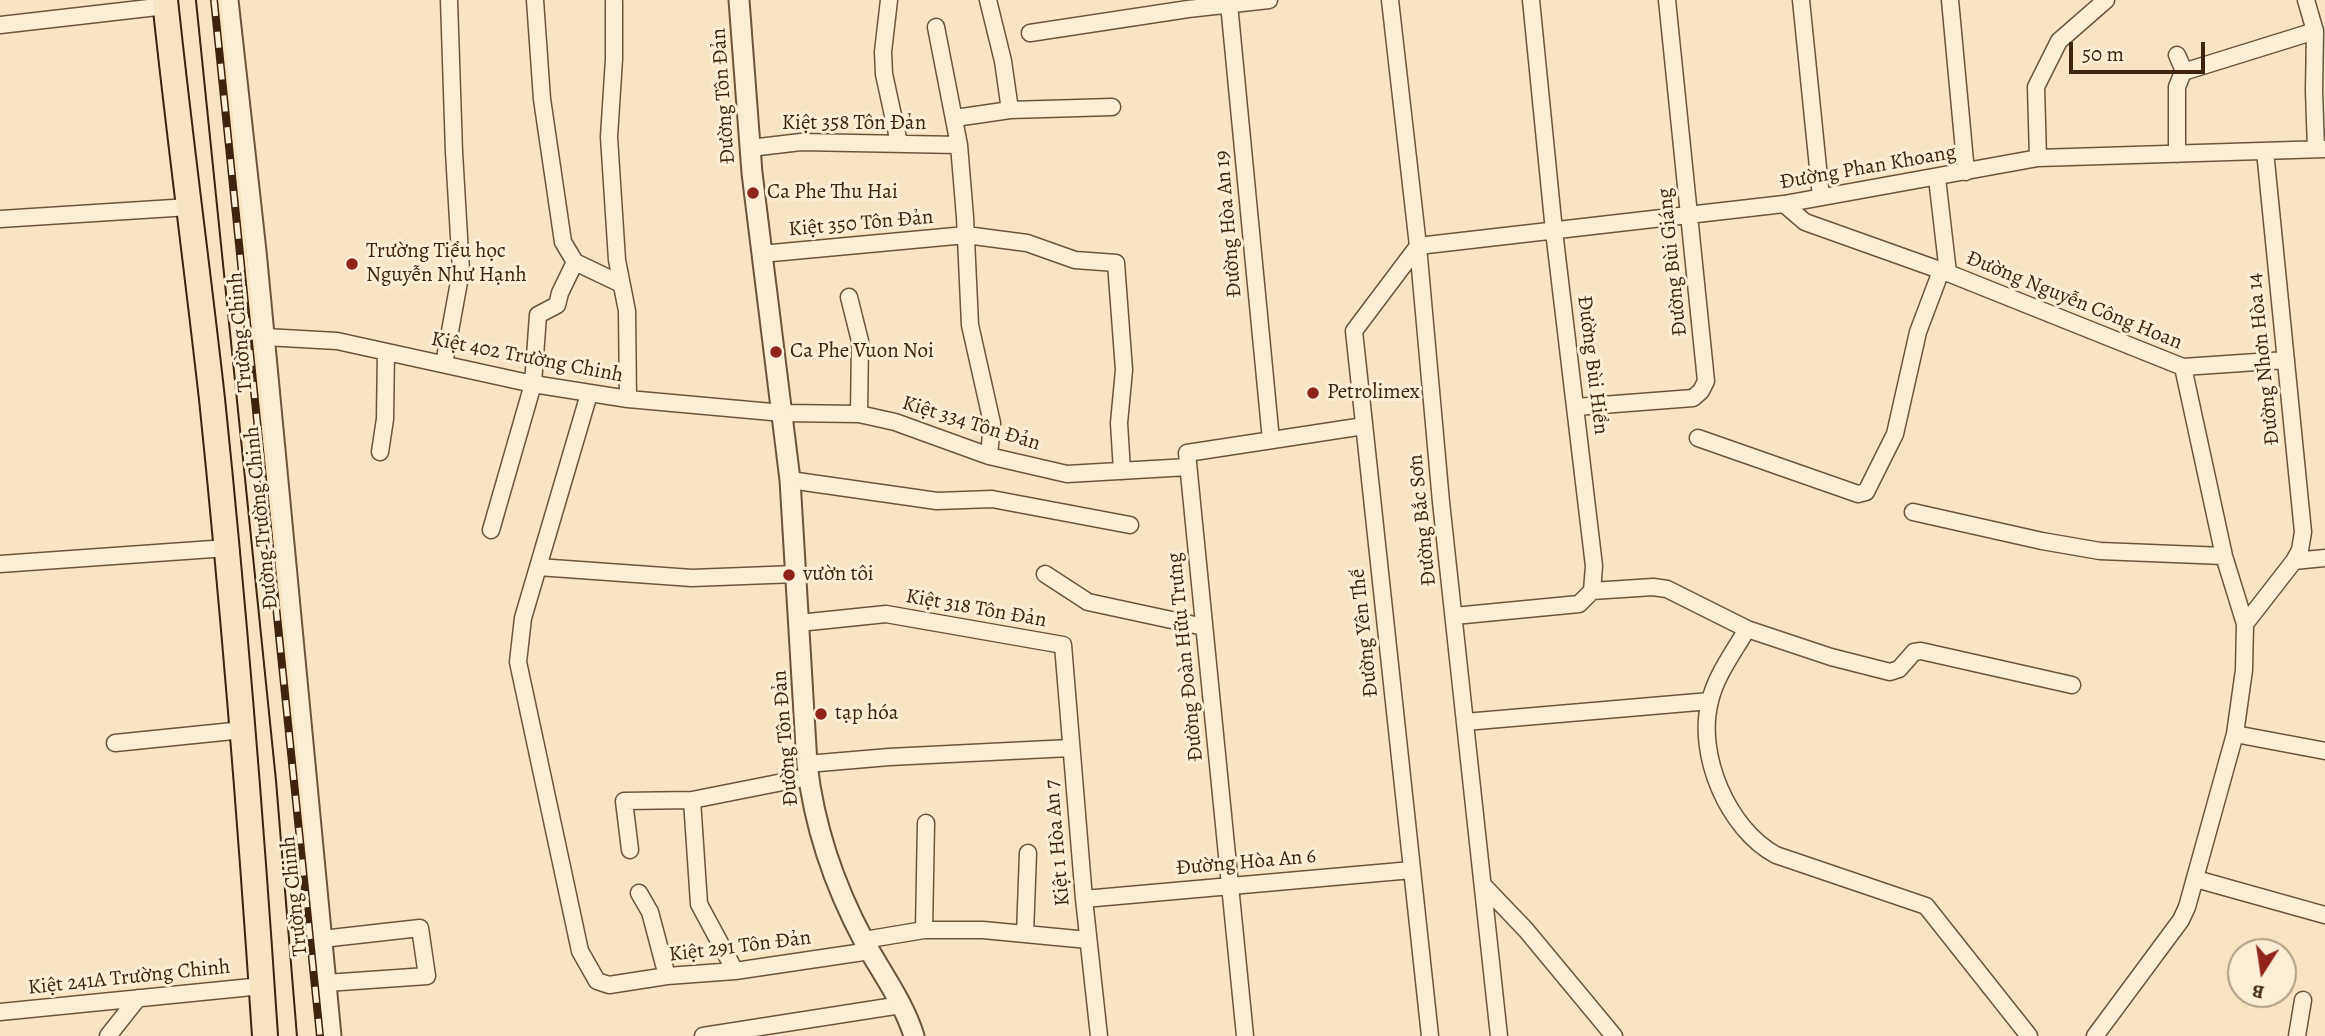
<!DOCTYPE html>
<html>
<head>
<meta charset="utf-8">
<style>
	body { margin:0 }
	#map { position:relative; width:2325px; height:1036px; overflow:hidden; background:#f7e5c1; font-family:Alegreya,serif }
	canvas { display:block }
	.north { position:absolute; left:2227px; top:938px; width:70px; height:70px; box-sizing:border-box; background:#faeed7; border:2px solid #af9d87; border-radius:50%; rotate:192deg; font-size:19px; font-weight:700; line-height:28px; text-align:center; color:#3e230e }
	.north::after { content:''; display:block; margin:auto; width:24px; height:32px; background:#8f2418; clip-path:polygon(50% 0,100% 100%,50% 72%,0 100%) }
	.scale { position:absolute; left:2069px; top:42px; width:136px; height:32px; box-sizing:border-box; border:4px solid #3e230e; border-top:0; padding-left:9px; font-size:21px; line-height:24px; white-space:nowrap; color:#3e230e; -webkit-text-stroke:5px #faeed7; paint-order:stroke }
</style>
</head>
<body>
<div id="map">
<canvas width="2325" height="1036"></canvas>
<div class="north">B</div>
<div class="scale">50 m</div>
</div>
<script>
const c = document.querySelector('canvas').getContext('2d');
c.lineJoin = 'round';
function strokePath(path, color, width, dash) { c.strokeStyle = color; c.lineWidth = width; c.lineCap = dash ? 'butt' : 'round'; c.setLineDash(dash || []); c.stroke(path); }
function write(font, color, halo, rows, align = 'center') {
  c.font = font + ' Alegreya,serif'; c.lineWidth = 6; c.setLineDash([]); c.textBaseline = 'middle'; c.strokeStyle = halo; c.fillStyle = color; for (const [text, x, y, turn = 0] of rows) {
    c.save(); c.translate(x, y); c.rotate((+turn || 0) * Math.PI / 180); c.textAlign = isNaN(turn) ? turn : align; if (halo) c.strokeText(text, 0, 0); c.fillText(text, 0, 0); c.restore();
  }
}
const minor = new Path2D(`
	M535,0L542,99L563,242L575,262L621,284
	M889,0L883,52L884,74L899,143
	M988,0L1003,61L1010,110
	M1390,0L1418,246L1441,502L1499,1036
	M1801,0L1821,197
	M1950,0L1966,172
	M2306,0L2315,31L2314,91L2316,149
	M614,2V59L609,137L617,260L627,311L628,399
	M1229,4L1271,440
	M0,25L166,6
	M936,27L959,145L965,217L970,325L992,423L989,456
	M1030,33L1188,9L1269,0
	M2177,55L2184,71
	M955,118L1010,110L1112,107
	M750,148L801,142L959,145
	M2177,154V87L2183,72L2315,31
	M2038,158L2036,87L2059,41L2106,0
	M1937,178L1948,273
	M1784,204L1805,222L1948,273L2183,367L2224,556L2245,624L2244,670L2235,734L2187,907L2181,920L2095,1036
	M0,219L189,207
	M1418,246L1784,204L2038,158L2325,149
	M1418,246L1354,331L1430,1036
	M761,254L966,235L1027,243L1075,260L1116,263L1124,370L1119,423L1122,471
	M849,297L860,341L859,414
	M265,337L337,341L533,384L628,399L783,413L859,414L895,422L989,456L1067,474L1188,467
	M444,364L461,271L454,152L449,0
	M2183,367L2286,360
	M589,394L523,618L518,662L580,951L597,981L609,985L667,976L735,971L870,951
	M1576,407L1693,398L1701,391L1706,381L1667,0
	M1698,438L1858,494L1866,492L1895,434L1918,332L1941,271
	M380,452L385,419L386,352
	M790,480L937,501L992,499L1130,525
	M1913,512L2042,541L2100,551L2224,556
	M491,530L533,384L538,315L557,305L560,293L575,262
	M2294,561L2325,558
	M0,564L227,548
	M538,567L692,578L796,574
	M1045,574L1088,602L1204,627
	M1592,591L1653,587L1667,589L1747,629L1831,657L1890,672L1899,669L1914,652L1921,651L2072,685
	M1454,616L1579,604L1592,591L1594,566L1554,231L1531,0
	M799,623L886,614L1063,645L1084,899L1099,1036
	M2245,624L2294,561L2300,550L2303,532L2265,151
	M1747,629C1734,652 1716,675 1710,701C1696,755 1728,829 1776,855L1926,906L2029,1036
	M1465,722L1710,701
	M2235,734L2325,751
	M115,743L243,730
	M807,764L889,757L1070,748
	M692,800L699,904L735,971
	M630,850L624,801L692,800L808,777
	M2196,879L2325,915
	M1483,885L1526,930L1614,1036
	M639,893L650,912L667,976
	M1084,899L1412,870
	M924,930L926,823
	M1025,934L1028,853
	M322,939L420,928L427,976L326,983
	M864,940L924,930H983L1088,940
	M0,1012L262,986
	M108,1036L138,998
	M703,1036L901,1005
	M1245,1036L1187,453L1364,426
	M2297,1036L2303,1000`);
const tertiary = new Path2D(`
	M228,0L256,251L331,1036
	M739,0L752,173L790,480L807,764C814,825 835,887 864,941C881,972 904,1003 914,1036`);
const trunk = new Path2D(`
	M165,0C179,133 197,266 212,399C234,611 251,823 265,1036
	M209,0L289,780L310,1036`);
strokePath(minor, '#6c543b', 19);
strokePath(tertiary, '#6c543b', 23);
strokePath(trunk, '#3e230e', 28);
strokePath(minor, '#faeed7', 16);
strokePath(tertiary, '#faeed7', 19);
strokePath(trunk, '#f7e5c1', 24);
const rail = new Path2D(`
	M214,0L320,1036`);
strokePath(rail, '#3e230e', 8);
strokePath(rail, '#faeed7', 5, [16]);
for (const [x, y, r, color] of [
	[753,193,7,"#8f2418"],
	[352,264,7,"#8f2418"],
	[776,352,7,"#8f2418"],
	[1313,393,7,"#8f2418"],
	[789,575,7,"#8f2418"],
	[821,714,7,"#8f2418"]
]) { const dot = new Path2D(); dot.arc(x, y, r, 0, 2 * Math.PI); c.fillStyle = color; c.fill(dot); strokePath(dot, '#faeed7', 2.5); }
write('21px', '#3e230e', '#faeed7', [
	["Đường Tôn Đản",724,96,-94],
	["Kiệt 358 Tôn Đản",854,124],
	["Đường Phan Khoang",1868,168,-10],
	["Kiệt 350 Tôn Đản",861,224,-5],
	["Đường Hòa An 19",1229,224,-95],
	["Đường Bùi Giáng",1673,262,-96],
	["Đường Nguyễn Công Hoan",2074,301,22],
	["Trường Chinh",241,332,-95],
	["Kiệt 402 Trường Chinh",527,358,11],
	["Đường Nhơn Hòa 14",2264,359,-96],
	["Đường Bùi Hiển",1592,365,83],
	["Kiệt 334 Tôn Đản",971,424,17],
	["Đường Trường Chinh",262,518,-96],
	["Đường Bắc Sơn",1423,520,-96],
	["Kiệt 318 Tôn Đản",976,609,10],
	["Đường Yên Thế",1365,633,-96],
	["Đường Đoàn Hữu Trưng",1186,657,-96],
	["Đường Tôn Đản",786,738,-95],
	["Kiệt 1 Hòa An 7",1058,843,-95],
	["Đường Hòa An 6",1246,863,-5],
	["Trường Chinh",295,896,-96],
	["Kiệt 291 Tôn Đản",740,947,-7],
	["Kiệt 241A Trường Chinh",129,978,-6]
]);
write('21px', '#3e230e', '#faeed7', [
	["Ca Phe Thu Hai",767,193],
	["Trường Tiểu học",366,252],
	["Nguyễn Như Hạnh",366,276],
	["Ca Phe Vuon Noi",790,352],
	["Petrolimex",1327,393],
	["vườn tôi",803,575],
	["tạp hóa",835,714]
], 'left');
</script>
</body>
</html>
